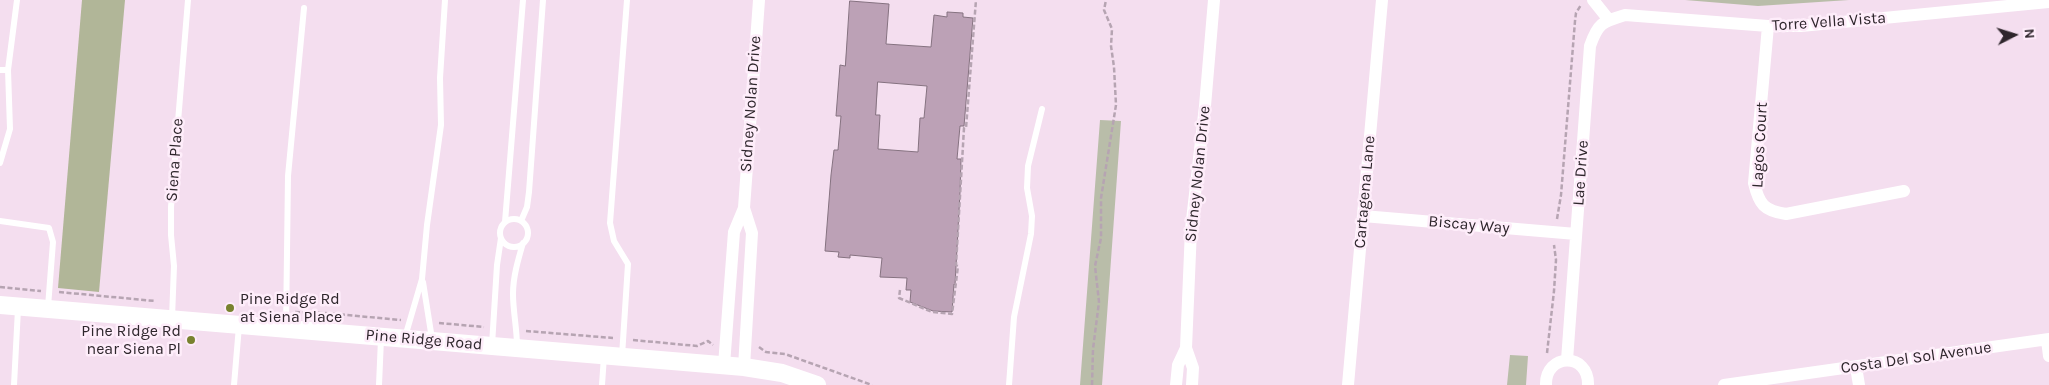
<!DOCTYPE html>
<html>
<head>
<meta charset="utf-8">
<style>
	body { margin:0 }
	#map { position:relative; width:2049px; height:385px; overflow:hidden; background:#f4deef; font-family:Karla,sans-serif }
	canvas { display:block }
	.north { position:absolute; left:1989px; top:10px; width:50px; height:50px; -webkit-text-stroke:4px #feedfa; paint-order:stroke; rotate:85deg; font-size:14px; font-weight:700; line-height:20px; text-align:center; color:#2e262c }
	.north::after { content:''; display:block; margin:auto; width:18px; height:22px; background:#2e262c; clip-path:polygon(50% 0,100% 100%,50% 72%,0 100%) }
</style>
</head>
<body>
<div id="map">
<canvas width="2049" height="385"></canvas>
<div class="north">N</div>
</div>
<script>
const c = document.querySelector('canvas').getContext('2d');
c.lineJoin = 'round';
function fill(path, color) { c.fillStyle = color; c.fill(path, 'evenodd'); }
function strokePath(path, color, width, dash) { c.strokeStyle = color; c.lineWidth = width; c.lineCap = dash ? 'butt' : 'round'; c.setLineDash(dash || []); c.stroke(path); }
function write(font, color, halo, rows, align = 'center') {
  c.font = font + ' Karla,sans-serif'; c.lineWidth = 5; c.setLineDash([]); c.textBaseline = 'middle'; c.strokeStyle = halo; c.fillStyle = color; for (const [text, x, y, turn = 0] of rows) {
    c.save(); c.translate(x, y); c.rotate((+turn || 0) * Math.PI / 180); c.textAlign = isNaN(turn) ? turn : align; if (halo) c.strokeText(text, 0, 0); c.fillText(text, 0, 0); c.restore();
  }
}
fill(new Path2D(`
	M1685,0H1849L1758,6Z
	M1100,120L1121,121L1102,385H1080Z
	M1510,355L1528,356L1526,385H1507Z`), '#b9bda9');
fill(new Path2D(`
	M82,0H125L99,292L58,288Z`), '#b1b698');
const building = new Path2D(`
	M850,1L889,4L886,44L931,47L934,15L947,17V12L963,13V17L973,18L964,126H960L957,159H961L960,192L955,285L954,284L952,312L933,311L910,302L911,290H906L907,278L880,277L882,258L850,255V258L838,257L839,252L825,251L831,175L834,150H838L841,116H836L840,65L845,66ZM878,82L927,86L924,118H920L918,152L878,149L880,115H876Z`);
fill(building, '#bca1b6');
strokePath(building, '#857280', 1);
strokePath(new Path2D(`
	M1557,219L1561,195L1575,21L1576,13L1581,5
	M0,287L41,291
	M900,290L899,298L932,312L952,314L958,266L956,265L964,128H966L976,0
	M59,292L155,301
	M295,312L325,313L401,320
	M439,323L484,327
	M526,331L613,338
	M633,340L697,346L708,341L713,345
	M759,347L766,352L785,354L872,385
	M1547,353L1554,291L1556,260L1554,245
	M1092,385L1093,349L1099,302L1095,266L1101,238V198L1116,105L1114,67L1111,46L1112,29L1104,10L1106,0`), '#b6a4b2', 2.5, [5, 2.5]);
strokePath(new Path2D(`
	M0,70H8
	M0,163L10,129L8,70L17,0
	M500 233a14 14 0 1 1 28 0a14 14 0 1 1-28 0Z
	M0,221L49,228L53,242L48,307
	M521,221L527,207L529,192L543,0
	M505,222L523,0
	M423,282L432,339
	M172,318L174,266L171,235V207L188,0
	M286,328L288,176L304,8
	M405,337L422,279L427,225L441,125L440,78L445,0
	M492,345L497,265L501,238
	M517,346C517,329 513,311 513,294C513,277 518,260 523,243
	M622,356L628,264L614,241L610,223L627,0
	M14,385L18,309
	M234,385L239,326
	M379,385L381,339
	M602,385L604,356
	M1009,385L1014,317L1031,234L1032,216L1027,188L1028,166L1042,109`), '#fff', 6);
strokePath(new Path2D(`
	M1593,0L1609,20
	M1768,26L1754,183C1759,204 1764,211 1786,214L1904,191
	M744,208L752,233L744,367
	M1363,216L1576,234
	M2047,340L2049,356
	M1567,360L1590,46C1598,23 1602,22 1625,15L1768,26H1801L2049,2
	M724,365L734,232L744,208L759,0
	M1856,367L1859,385
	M1176,385L1178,365L1186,348
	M1192,385L1193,368L1186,348L1191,229L1205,106L1214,0
	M1348,385L1382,0
	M1546,385C1545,353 1589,352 1588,385
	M1724,385L2049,339`), '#fff', 12);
strokePath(new Path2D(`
	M0,305L744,367L782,373L817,385`), '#fff', 18);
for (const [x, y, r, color] of [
	[230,308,5,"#78822e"],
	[191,340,5,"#78822e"]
]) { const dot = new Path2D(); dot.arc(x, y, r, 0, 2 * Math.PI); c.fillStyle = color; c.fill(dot); strokePath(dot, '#feedfa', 2); }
write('16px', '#2e262c', '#feedfa', [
	["Torre Vella Vista",1829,22,-4],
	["Sidney Nolan Drive",751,104,-86],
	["Lagos Court",1760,145,-87],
	["Siena Place",175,160,-86],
	["Lae Drive",1581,173,-86],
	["Sidney Nolan Drive",1198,174,-84],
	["Cartagena Lane",1365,192,-85],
	["Biscay Way",1469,225,5],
	["Pine Ridge Road",424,340,5],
	["Costa Del Sol Avenue",1916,358,-8]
]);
write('16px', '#2e262c', '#feedfa', [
	["Pine Ridge Rd",240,299],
	["at Siena Place",240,317],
	["Pine Ridge Rd",181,331,"right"],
	["near Siena Pl",181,349,"right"]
], 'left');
</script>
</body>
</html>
